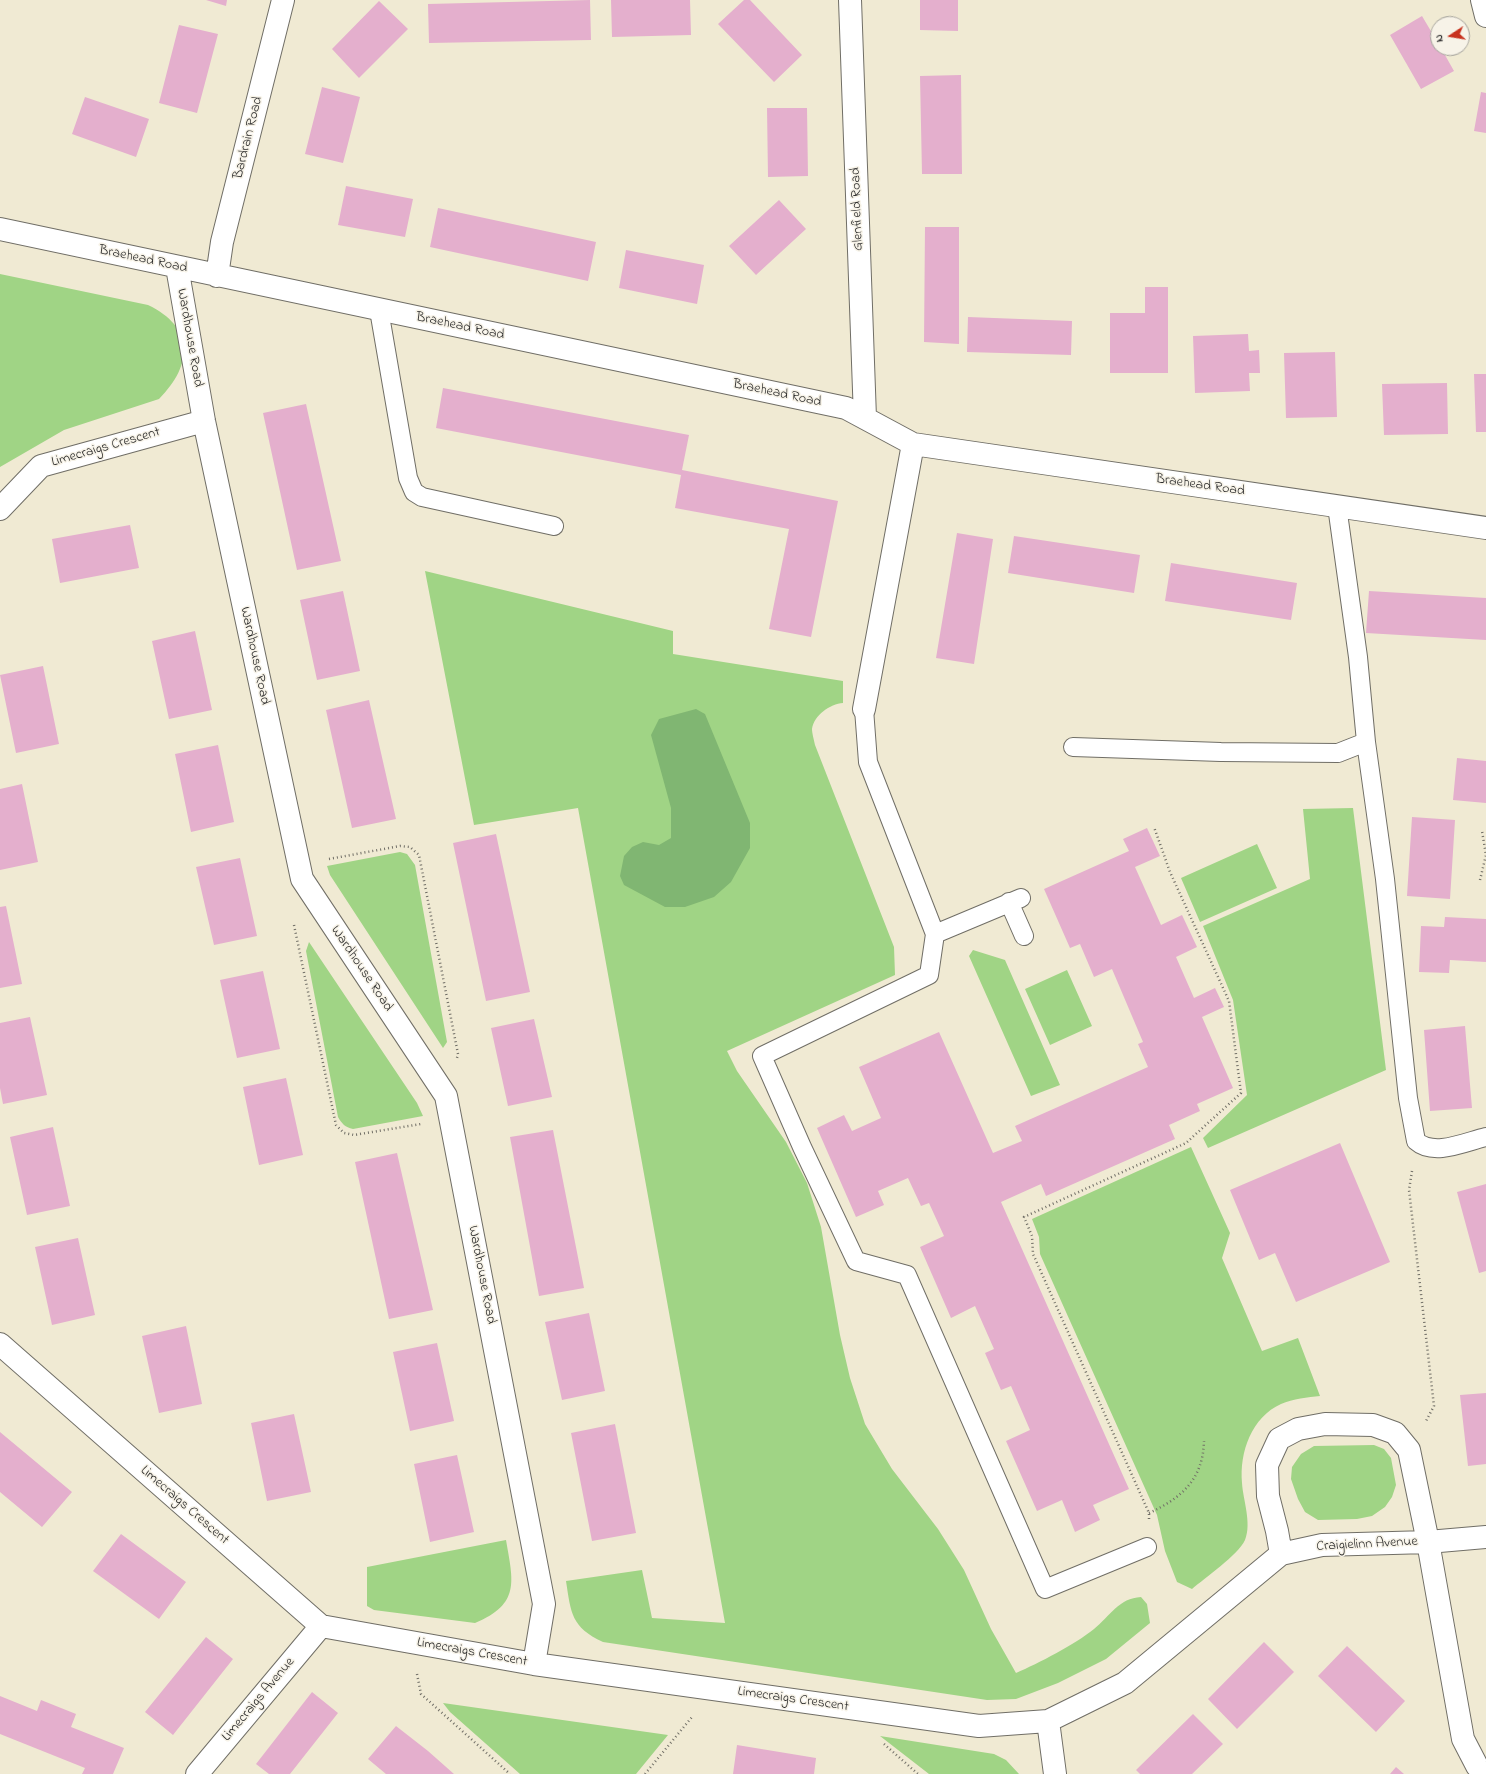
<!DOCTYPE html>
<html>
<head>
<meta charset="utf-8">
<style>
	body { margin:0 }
	#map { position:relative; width:1486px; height:1774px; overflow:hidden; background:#f0ead3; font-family:"Indie Flower",sans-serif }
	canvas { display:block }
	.north { position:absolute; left:1430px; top:16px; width:40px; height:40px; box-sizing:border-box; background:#f7f3e8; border:1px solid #a5a39c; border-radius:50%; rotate:258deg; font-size:11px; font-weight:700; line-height:16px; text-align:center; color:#2b2b2b }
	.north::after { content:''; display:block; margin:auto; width:14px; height:18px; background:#c8321e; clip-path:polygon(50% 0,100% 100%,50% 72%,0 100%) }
</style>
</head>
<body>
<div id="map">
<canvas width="1486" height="1774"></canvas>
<div class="north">N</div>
</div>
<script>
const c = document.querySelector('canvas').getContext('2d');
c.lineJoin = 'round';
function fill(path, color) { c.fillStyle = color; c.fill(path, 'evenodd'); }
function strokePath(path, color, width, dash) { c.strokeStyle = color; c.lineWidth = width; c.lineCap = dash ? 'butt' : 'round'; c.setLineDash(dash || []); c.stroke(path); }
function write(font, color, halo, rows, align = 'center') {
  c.font = font + ' "Indie Flower",sans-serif'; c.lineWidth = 3; c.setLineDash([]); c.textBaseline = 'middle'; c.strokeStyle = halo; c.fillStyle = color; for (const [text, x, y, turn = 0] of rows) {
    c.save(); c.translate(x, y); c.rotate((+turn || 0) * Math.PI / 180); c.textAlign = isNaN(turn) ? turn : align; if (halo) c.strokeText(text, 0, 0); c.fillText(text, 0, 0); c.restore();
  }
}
fill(new Path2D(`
	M0,274L148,305C194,327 194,364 159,399L64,430L0,467Z
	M425,571L673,631V654L843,681V703C830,704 814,715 812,729C812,733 814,740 815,745L894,947L895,975L727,1051L737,1071L786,1142L807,1183L821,1227L840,1335L850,1378L865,1424L892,1469L938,1529L964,1570L991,1629L1016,1673C1039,1663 1074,1645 1094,1629C1110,1616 1119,1598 1141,1597L1147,1604L1150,1623L1106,1659L1058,1683L1016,1699L987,1700L603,1642C571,1627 571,1613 566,1581L642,1570L652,1618L725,1623L578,808L474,825Z
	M1353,808L1386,1070L1208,1148L1203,1138L1247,1095L1233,1000L1203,926L1310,879L1303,809Z
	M1257,844L1277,888L1200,922L1181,878Z
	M400,852L407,854L415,865L447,1042L443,1048L330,875L327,866Z
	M309,942L417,1103L423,1116L353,1129C345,1127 342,1124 338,1117L306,951Z
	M973,950L1005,960L1060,1085L1031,1096L969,956Z
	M1067,970L1092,1026L1050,1045L1025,989Z
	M1191,1147L1230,1233L1222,1258L1262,1351L1298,1338L1320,1396C1308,1397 1293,1399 1281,1404C1252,1417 1239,1452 1242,1483C1243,1500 1252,1523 1245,1540C1238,1555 1205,1578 1192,1589L1177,1582L1165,1551L1157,1515L1040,1254L1039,1237L1032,1219Z
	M1374,1445L1384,1449L1391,1458L1396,1485L1392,1497L1385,1507L1372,1516L1357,1519L1318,1520L1305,1512L1298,1499L1291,1479L1292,1467L1301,1454L1314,1446Z
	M506,1540C513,1581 521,1604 475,1623L374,1610L367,1606V1567Z
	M443,1703L668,1735L636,1774H520L450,1712Z
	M880,1736L994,1754L1006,1760L1019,1774H929Z`), '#a0d485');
fill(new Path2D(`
	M696,709L705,714L750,823V848L731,882L714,897L685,907H665L624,885L620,876L624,856L632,847L643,842L659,845L671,838V808L651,735L659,719Z`), '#80b672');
fill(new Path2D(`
	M206,0H227L226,6Z
	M590,0L591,40L429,43L428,4Z
	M611,0H690L691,35L612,37Z
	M744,0H750L802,55L774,82L718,24Z
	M920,0H958V31L920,30Z
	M379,1L408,29L359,78L332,49Z
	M1422,16L1438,43V48H1441L1454,71L1421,89L1390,35Z
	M179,25L218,34L197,113L159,103Z
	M961,75L962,174H922L920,76Z
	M322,87L360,97L343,163L305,154Z
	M1481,92L1486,93V133L1474,131Z
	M85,97L149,119L136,157L72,134Z
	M767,108H807L808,176L768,177Z
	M346,186L413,199L405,237L338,225Z
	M779,200L806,229L756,275L729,246Z
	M438,208L596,242L588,281L430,247Z
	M925,227H959V344L924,342Z
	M626,250L704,265L697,304L619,288Z
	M1145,287H1168V373H1110V313H1145Z
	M968,317L1072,321L1071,355L967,352Z
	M1248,334L1249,351L1259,350L1260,373H1249L1250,391L1195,393L1193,336Z
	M1335,352L1337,417L1286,418L1284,353Z
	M1474,374H1486V432H1476Z
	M1447,383L1448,434L1384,435L1382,384Z
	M443,388L689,435L682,470L838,501L811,637L769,629L789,529L675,508L681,475L436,428Z
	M306,404L341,561L297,570L263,413Z
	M130,525L139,568L60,583L52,539Z
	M957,533L993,539L974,664L936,658Z
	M1014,536L1140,555L1134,593L1008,573Z
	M1171,563L1297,583L1291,620L1165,601Z
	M343,591L360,671L317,680L300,600Z
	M1369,591L1486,598V640L1366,633Z
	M195,631L212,710L169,719L152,641Z
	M43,666L59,744L16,753L0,675Z
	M369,700L396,819L352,828L326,710Z
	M218,745L234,822L191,832L175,754Z
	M1457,758L1486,761V803L1453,800Z
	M22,784L38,862L0,870V789Z
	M1412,817L1455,820L1450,899L1407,896Z
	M1147,828L1160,856L1135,867L1161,925L1182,915L1197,947L1176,957L1194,998L1215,988L1224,1007L1202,1017L1233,1088L1197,1104L1200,1111L1169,1125L1175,1139L1046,1196L1041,1184L1001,1202L1129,1489L1093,1505L1100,1520L1075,1532L1062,1500L1037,1511L1006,1441L1030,1430L1011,1386L1001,1390L985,1353L994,1349L975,1306L951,1318L920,1247L944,1236L929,1203L921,1206L908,1178L878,1191L884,1205L856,1217L817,1128L844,1115L852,1131L881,1118L859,1067L939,1032L993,1153L1022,1141L1015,1126L1148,1067L1138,1044L1143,1042L1112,969L1094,977L1080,944L1070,948L1044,889L1129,851L1123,839Z
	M496,834L530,992L486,1001L453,843Z
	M240,858L257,936L214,945L196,867Z
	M6,906L22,984L0,988V907Z
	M1445,917L1486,919V962L1450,960L1449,973L1419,972L1421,926L1444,927Z
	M263,971L280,1049L237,1058L220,980Z
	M30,1017L47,1095L3,1104L0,1088V1023Z
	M534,1019L552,1097L508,1106L491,1028Z
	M1465,1026L1472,1108L1430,1111L1424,1030Z
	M286,1078L303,1155L259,1165L243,1087Z
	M53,1127L70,1206L27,1215L10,1137Z
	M553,1130L584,1288L539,1296L510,1137Z
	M1340,1143L1390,1262L1296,1302L1275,1253L1259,1260L1230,1190Z
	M397,1153L433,1310L389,1319L355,1162Z
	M1486,1184V1271L1479,1273L1457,1192Z
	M78,1238L95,1315L52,1325L35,1247Z
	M589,1313L605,1391L562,1400L545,1322Z
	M186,1326L202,1404L159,1413L142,1336Z
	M437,1343L454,1421L410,1431L393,1352Z
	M1486,1393V1464L1468,1466L1460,1395Z
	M294,1414L311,1492L267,1501L251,1423Z
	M615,1424L636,1533L592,1541L571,1433Z
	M0,1432L72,1492L42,1527L0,1492Z
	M457,1455L474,1532L430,1542L414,1464Z
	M121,1534L186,1582L159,1619L93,1571Z
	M206,1637L233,1659L173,1735L145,1712Z
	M1264,1642L1294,1672L1237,1729L1208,1699Z
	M1347,1646L1405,1701L1376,1732L1318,1676Z
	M312,1692L338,1713L290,1774H269L256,1764Z
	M0,1696L37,1711L41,1700L76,1714L71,1727L124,1748L113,1774H82L85,1768L0,1734Z
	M1193,1714L1223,1744L1192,1774H1140L1136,1770Z
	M396,1726L428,1751L454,1774H386L368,1759Z
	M737,1745L816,1758L814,1774H733Z
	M1396,1767L1404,1774H1390Z`), '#e4afcd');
const service = new Path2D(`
	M379,310L408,478L414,492L422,497L554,526
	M864,709L868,762L935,934L1021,898
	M1366,742L1385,879L1408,1098L1416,1141C1434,1157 1465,1142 1486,1137
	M1073,747L1221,752L1338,753L1366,742L1358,657L1337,506
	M1009,902L1024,936
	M935,934L929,975L762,1056L802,1147L856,1261L907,1275L1045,1589L1147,1547`);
const minor = new Path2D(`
	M850,0L865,418
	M1482,0L1486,16
	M0,229L846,408L913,444L1486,528
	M177,267L204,421L302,879L446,1096L544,1604L534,1664
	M217,276L222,242L283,0
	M0,509L41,466L204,421
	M864,709L913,444
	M0,1344L321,1626L534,1664L979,1726L1048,1721L1125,1683L1281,1554L1322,1545L1428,1542L1486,1537
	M1281,1554L1277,1531L1268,1496L1267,1465L1279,1439L1298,1429L1325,1424L1373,1425L1395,1433L1409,1450L1428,1542L1463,1739L1477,1766L1485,1774
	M1048,1721L1055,1774
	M197,1774L321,1626`);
strokePath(service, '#706e66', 20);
strokePath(minor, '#706e66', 24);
strokePath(new Path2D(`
	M329,859L400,846L410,847L419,855L458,1054L457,1058
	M1480,880L1486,855L1482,831
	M294,925L336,1125L344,1133L354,1135L421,1124
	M1412,1171L1409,1190L1434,1406L1426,1421
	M1149,1513C1182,1498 1203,1479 1204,1441
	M1149,1519V1513L1033,1254L1032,1236L1024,1217L1186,1143L1241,1093L1229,1001L1170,872L1154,827
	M417,1674L421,1694L510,1774
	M884,1744L918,1774
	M645,1774L692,1717`), '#706e66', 2.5, [1, 3]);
strokePath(service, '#fff', 18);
strokePath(minor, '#fff', 22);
write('14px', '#2b2b2b', '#f7f3e8', [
	["Bardrain Road",249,138,-76],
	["Glenfield Road",858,209,-92],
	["Braehead Road",143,260,12],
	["Braehead Road",460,327,12],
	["Wardhouse Road",189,338,80],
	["Braehead Road",777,394,12],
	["Limecraigs Crescent",106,448,-16],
	["Braehead Road",1200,486,8],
	["Wardhouse Road",254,656,78],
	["Wardhouse Road",361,969,56],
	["Wardhouse Road",481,1275,79],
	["Limecraigs Crescent",184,1506,41],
	["Craigielinn Avenue",1367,1545,-3],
	["Limecraigs Crescent",472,1653,10],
	["Limecraigs Avenue",259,1700,-50],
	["Limecraigs Crescent",793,1700,8]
]);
</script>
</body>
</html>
